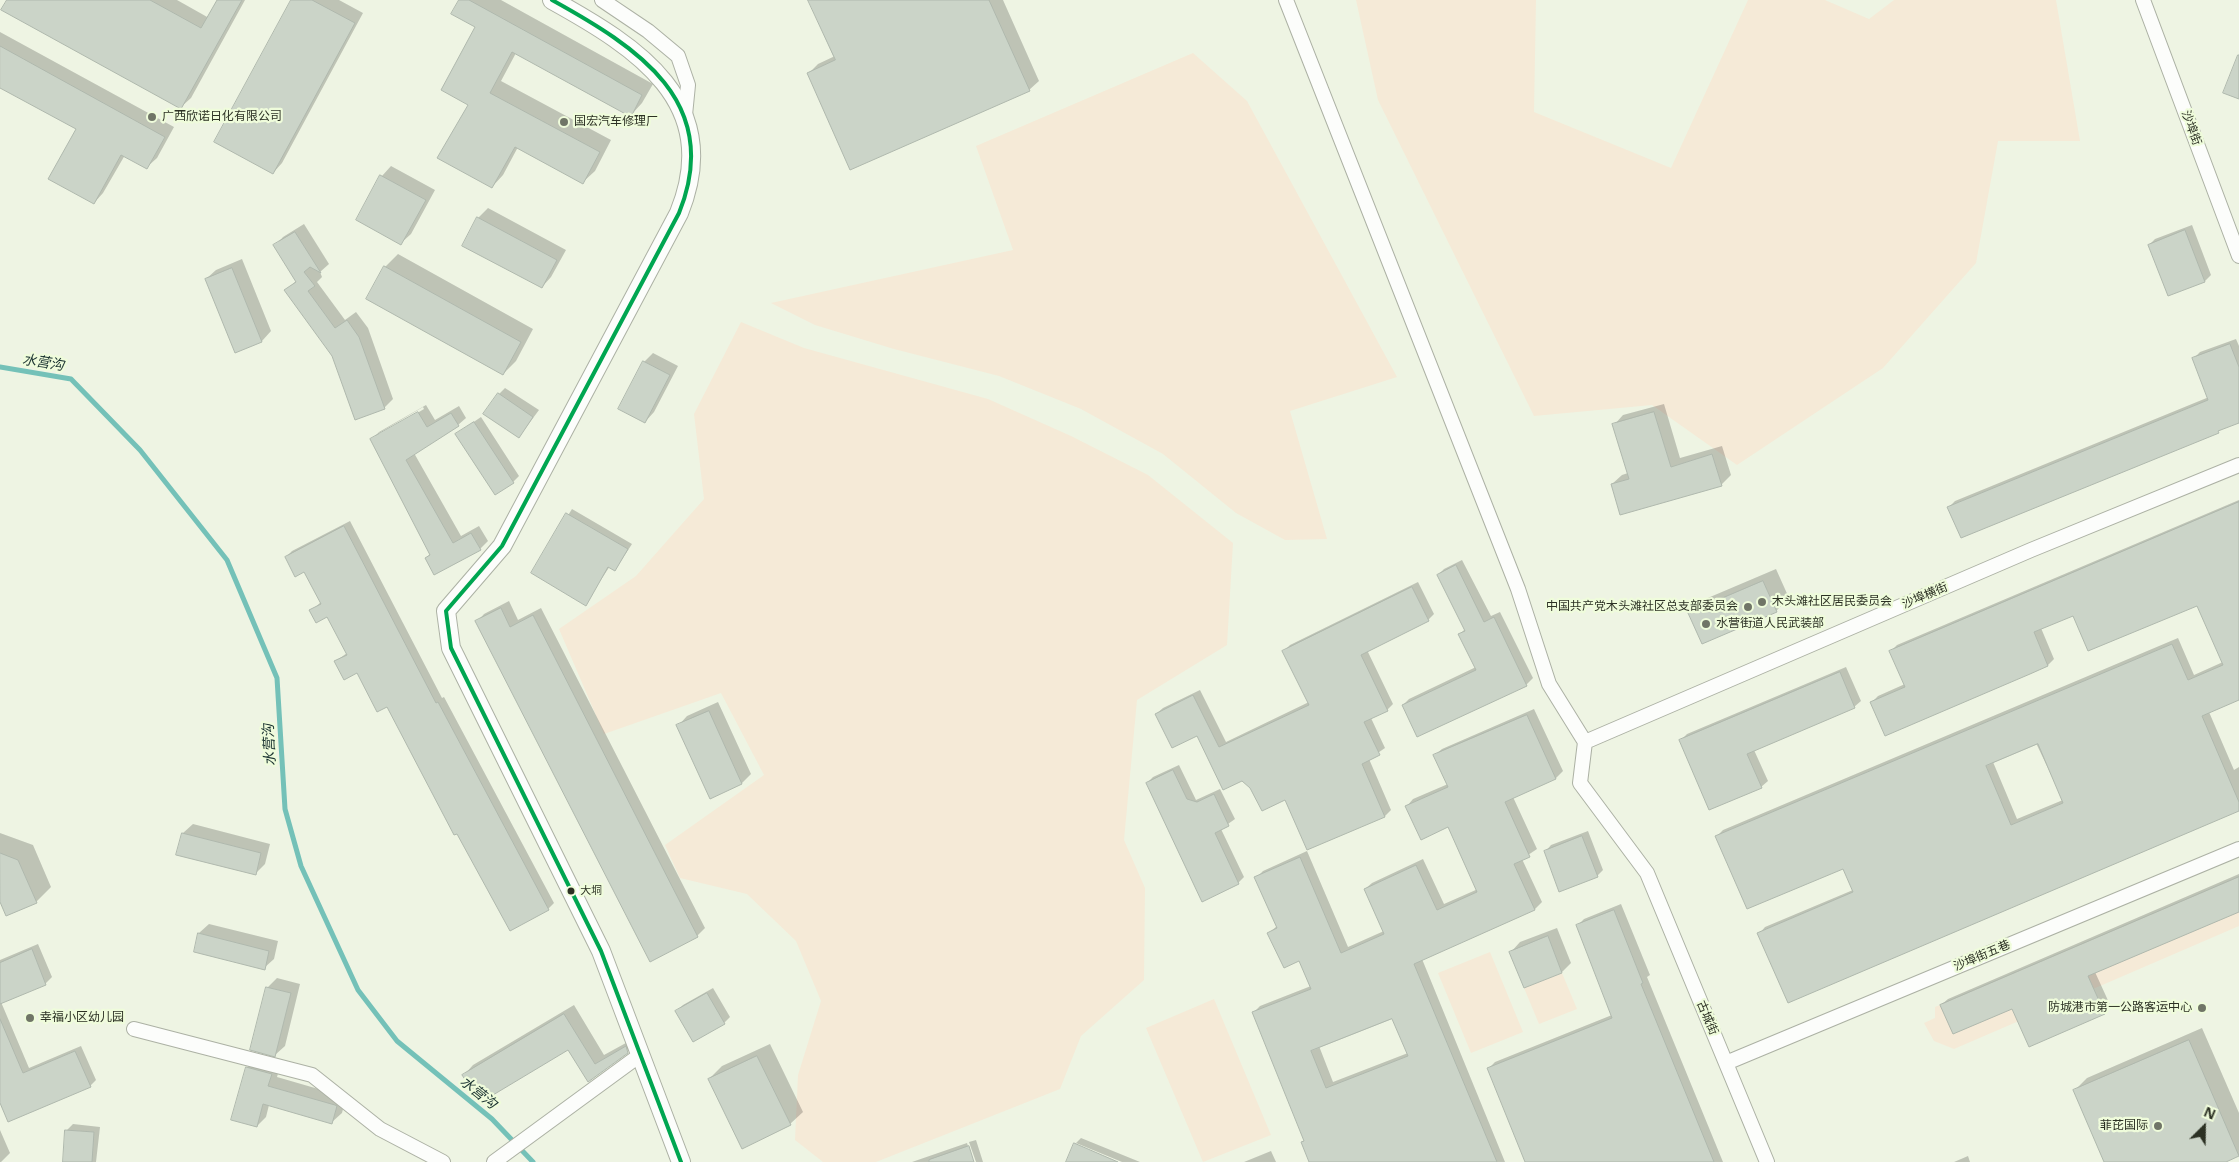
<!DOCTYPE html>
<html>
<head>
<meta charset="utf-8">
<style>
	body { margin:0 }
	#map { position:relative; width:2239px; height:1162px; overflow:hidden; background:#eef4e3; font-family:"Noto Sans",sans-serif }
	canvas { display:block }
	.north { position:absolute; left:2179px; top:1102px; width:50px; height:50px; -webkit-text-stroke:4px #effcdb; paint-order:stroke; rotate:23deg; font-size:14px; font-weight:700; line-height:20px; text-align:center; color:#2c3124 }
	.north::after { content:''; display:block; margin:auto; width:18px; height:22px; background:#2c3124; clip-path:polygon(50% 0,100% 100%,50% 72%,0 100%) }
</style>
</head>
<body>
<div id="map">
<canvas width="2239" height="1162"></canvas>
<div class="north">N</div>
</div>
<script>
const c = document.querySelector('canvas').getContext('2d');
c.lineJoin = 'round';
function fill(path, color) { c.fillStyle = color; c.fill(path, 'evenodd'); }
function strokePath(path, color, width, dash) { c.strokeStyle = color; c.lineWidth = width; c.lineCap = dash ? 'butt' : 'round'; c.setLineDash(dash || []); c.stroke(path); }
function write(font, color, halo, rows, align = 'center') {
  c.font = font + ' "Noto Sans","Noto Sans SC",sans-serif'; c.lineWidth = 4.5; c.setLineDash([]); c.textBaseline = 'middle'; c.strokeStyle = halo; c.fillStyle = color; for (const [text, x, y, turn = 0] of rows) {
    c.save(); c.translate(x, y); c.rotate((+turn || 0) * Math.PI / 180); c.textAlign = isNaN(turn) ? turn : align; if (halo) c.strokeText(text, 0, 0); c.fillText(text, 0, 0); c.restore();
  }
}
fill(new Path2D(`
	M1356,0H1536L1534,112L1671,168L1748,0H1825L1869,19L1894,0H2056L2080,141H1998L1976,263L1883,368L1737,465L1652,405L1534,416L1378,100Z
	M1193,53L1247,101L1397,377L1290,411L1327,539L1285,540L1236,513L1163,454L1081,409L999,376L894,349L815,325L771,303L1013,250L976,146Z
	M741,322L804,348L988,399L1071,436L1148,475L1233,543L1227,645L1137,700L1124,840L1145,888L1144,980L1081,1036L1060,1089L876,1162H823L795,1140L798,1075L821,1001L796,941L747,894L680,878L665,845L764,775L721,693L604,734L559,629L636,576L704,499L694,414Z
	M2239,877V926L1954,1049L1934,1041L1924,1023L1935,1018V1007Z
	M1490,952L1523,1032L1471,1053L1438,973Z
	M1562,973L1577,1009L1539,1024L1524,988Z
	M1214,999L1271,1135L1203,1162L1146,1028Z`), '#f5ead7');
fill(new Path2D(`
	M8,0H177L209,18L218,0H245L191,98L181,107Z
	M292,0H339L363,13L282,163L273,173Z
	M460,0H501L653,84L642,103L631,115L516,53L501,81L611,140L595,171L583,182L518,147L503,175L492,187L470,104L476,27Z
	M810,0H1003L1039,81L1029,90L809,73L818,64L835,56Z
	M0,32L174,127L157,158L147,167L125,155L103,193L94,203L77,129L0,86Z
	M391,166L435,190L411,234L401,243L358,219L382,176Z
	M488,208L566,250L551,277L542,287L478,218Z
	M304,224L329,264L320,272L322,277L317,282L345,320L356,312L368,328L393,399L384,408L333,355L286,290L296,281L275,246L283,237Z
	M2192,225L2211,275L2205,281L2168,295L2149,245L2155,239Z
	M398,254L533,329L516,361L503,374L385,267Z
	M242,259L271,331L262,341L236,351L206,279L216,270Z
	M2236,339L2239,346V422L1949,507L1955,501L2209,397L2193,359L2200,352Z
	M653,353L678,366L654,412L645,422L644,362Z
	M505,388L539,410L519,437L499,394Z
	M1664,404L1680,458L1722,446L1731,475L1721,485L1612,484L1622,475L1628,473L1614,425L1623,415Z
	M426,405L435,420L459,406L466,418L458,425L414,453L461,536L479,526L488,541L480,549L426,558L430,554L372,440L379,432ZM423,407L424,409L379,436V433Z
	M481,417L519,476L513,482L456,434Z
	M2239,500V701L2238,699L2209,712L2234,770L2239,767V810L1759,934L1765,927L1853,890L1844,868L1717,836L1723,830L2178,638L2194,675L2223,662L2198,604L2073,614L2041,628L2054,659L2048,665L1886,734L1872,702L1878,696L1905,684L1891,651L1897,645ZM2036,743L2063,800L2017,819L1993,762Z
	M572,509L632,544L615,570L610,566L585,604L532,573Z
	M350,521L442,698L444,697L554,903L548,909L387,706L357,672L336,661L347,653L328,615L311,611L321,602L305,570L286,557L292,551Z
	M1462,560L1491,616L1500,612L1533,678L1527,684L1418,735L1403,705L1409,699L1476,667L1460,634L1465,629L1438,575L1444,569Z
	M1776,569L1789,598L1776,611L1690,613L1703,600Z
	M1418,582L1434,614L1428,620L1367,650L1393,704L1387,710L1371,718L1385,748L1369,759L1391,810L1385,816L1308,849L1286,798L1247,777L1198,734L1156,714L1163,708L1200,690L1226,742L1309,702L1284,651L1290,645Z
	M509,601L518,620L541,608L705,928L697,936L477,622L484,614Z
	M1846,667L1861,701L1854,707L1754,750L1768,781L1761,787L1681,740L1687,734Z
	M718,702L751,774L742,783L711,797L678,726L687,716Z
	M1534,709L1563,771L1556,778L1513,797L1537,849L1522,859L1542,902L1535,909L1422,959L1505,1162H1310L1302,1142L1305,1140L1253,1013L1260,1006L1311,986L1299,960L1269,933L1277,926L1256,878L1263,871L1307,851L1348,947L1384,931L1365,889L1372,883L1423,859L1444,904L1478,889L1448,826L1407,806L1413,799L1448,784L1435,755L1442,749ZM1393,1017L1408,1053L1333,1082L1319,1046Z
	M1179,765L1196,800L1220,789L1235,819L1221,829L1244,877L1238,883L1147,783L1153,777Z
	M193,824L270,844L265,864L255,874L178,854L183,833Z
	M1588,831L1603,870L1597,876L1545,852L1551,845Z
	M0,833L33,845L51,887L36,902L0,898Z
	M2239,874V910L2095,972L2111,1007L2104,1013L1941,1005L1948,999Z
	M1621,904L1650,975L1647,977L1723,1162H1526L1488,1069L1495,1062L1612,1015L1577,926L1584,919Z
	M209,924L278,941L274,959L264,968L199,933Z
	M1557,928L1571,963L1562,972L1525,987L1511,952L1520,942Z
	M38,944L52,977L46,983L1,1002L29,1068L81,1046L96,1080L90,1086L0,1099V960Z
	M277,978L300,984L285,1046L275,1055L268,987Z
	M713,988L730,1017L724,1023L677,1011L683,1005Z
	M574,1005L604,1055L635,1038L637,1042L588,1081L569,1048L464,1075L473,1065Z
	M2202,1028L2239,1113V1155L2222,1162H2105L2074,1091L2087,1078Z
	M770,1044L803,1112L790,1124L709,1079L722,1066Z
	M257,1058L281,1064L277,1077L346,1097L342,1113L332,1122L269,1105L266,1117L257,1126L247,1068Z
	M73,1124L100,1127L96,1162H64L67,1130Z
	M0,1130L10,1153L1,1162H0Z
	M1081,1138L1140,1162H1122L1076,1143V1145L1116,1162H1068L1075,1144Z
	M976,1140L983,1162H976L969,1142Z
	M967,1143L973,1162H912Z
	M1271,1151L1276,1162H1244Z
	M1968,1156L1970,1162H1954Z`), '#0003');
strokePath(new Path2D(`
	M0,367L71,379L140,450L227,560L277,678L285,809L301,866L358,990L397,1041L492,1119L533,1162`), '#74c1b8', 5);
const building = new Path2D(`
	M7,0H150L201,28L217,0H242L181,109L1,10Z
	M291,0H312L355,23L273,174L214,142Z
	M459,0H469L642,95L631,117L512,52L490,93L600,152L583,184L515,147L492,188L437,158L468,105L441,90L475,27L451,14Z
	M808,0H989L1030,91L850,170L807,73L835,60Z
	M0,46L165,137L147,169L121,155L94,204L48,179L76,129L0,88Z
	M2238,55H2239V99L2223,93Z
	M380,175L426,200L401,245L356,220Z
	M477,217L557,260L542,288L462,246Z
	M2185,230L2205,282L2168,296L2148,245Z
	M295,232L321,273L310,267L304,272L315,286L308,291L335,328L347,320L359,337L385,409L355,420L332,356L284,290L296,282L273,245Z
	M384,266L521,342L503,375L366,299Z
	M232,268L262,342L235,353L205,279Z
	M2230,344L2239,367V423L2218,431L2219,433L1961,538L1947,507L2208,400L2192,358Z
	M643,361L670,375L645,423L618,409Z
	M498,393L533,417L519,438L483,414Z
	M418,412L427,427L451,413L459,426L406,460L453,543L471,533L481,550L434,575L425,558L430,555L370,439Z
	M1654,412L1671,467L1712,454L1722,486L1620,515L1611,484L1629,479L1612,424Z
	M474,422L514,483L495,495L455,434Z
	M2239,502V700L2202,716L2239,802V811L1788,1003L1757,933L1853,892L1843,869L1747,909L1715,836L2172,644L2188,680L2223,665L2197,606L2088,651L2073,616L2034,632L2048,666L2030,674L1885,736L1870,702L1905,687L1889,651ZM2038,744L2063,803L2011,825L1986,766Z
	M566,513L628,549L615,571L608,567L586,606L531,573Z
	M344,526L436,703L438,702L549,910L510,931L457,834L454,835L387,707L377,712L357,673L344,680L334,661L347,655L327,617L316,623L309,610L321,604L304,572L295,577L285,557Z
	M1456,565L1484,622L1494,617L1527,686L1417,737L1402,705L1476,670L1458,634L1465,631L1437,575Z
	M1763,581L1777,612L1702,644L1688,613Z
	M1412,587L1429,621L1361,655L1388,711L1364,722L1380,755L1362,764L1385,817L1307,850L1285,800L1262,811L1250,788L1242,781L1223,790L1197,736L1172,748L1155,714L1193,695L1219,747L1309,705L1282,651Z
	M501,608L510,627L533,615L698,937L650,962L475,621Z
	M1840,672L1855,708L1747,754L1762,788L1709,810L1679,740Z
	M709,711L742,784L710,799L676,725Z
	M1527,715L1556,779L1505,802L1530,857L1514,864L1535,910L1414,964L1497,1162H1309L1301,1142L1304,1141L1252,1012L1311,989L1299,961L1284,968L1267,933L1277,928L1254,877L1300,857L1341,953L1384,934L1364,889L1416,865L1437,910L1477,892L1448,827L1421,840L1405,806L1448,787L1433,755ZM1392,1019L1408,1056L1326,1088L1311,1051Z
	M1173,770L1187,799L1197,802L1214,794L1229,826L1215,833L1239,884L1202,902L1146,783Z
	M182,833L261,853L256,875L176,855Z
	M1582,836L1598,877L1559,892L1544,851Z
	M0,853L18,860L37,903L6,916L0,902Z
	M2239,877V912L2088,976L2105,1014L2029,1047L2012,1009L1953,1034L1940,1005Z
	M1614,910L1643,983L1641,984L1714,1162H1525L1487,1068L1612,1018L1576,925Z
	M198,933L269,951L265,970L194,952Z
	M1548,936L1562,973L1524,988L1509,952Z
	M32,949L46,985L0,1004V963Z
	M266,987L291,993L275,1057L250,1050Z
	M707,993L725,1024L693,1042L675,1011Z
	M564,1014L595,1064L626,1046L628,1053L588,1082L568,1050L488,1098L470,1087L462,1075Z
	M0,1019L23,1073L75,1051L91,1087L8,1122L0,1103Z
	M2189,1040L2239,1156L2226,1162H2104L2073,1090Z
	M757,1056L791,1125L742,1149L708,1079Z
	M246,1067L272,1074L268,1086L335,1105L337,1106L332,1124L263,1104L257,1127L231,1120Z
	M65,1130L94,1132L92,1162H63Z
	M1074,1143L1118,1162H1066Z
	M969,1146L974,1162H929V1160Z`);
fill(building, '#cbd4c8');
strokePath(building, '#afb8ad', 1);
const minor = new Path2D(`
	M602,0L648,31L678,56L688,85L685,115
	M1286,0L1518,589L1549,684L1585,742L1580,783L1647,873L1767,1162
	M2143,0L2239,256
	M1585,742L2031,550L2239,465
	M134,1029L312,1075L380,1129L443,1162
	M1726,1063L2239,849
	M494,1162L640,1055`);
const tertiary = new Path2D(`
	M552,0C637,47 724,102 679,213L502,546L446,611L451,648L601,951L681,1162`);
strokePath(minor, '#acb1a4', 16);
strokePath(tertiary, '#acb1a4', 20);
strokePath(minor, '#fcfdfb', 14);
strokePath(tertiary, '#fcfdfb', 18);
strokePath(new Path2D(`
	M552,0C637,47 724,102 679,213L502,546L446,611L451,648L601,951L681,1162`), '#00a651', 4);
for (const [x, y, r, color] of [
	[152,117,5,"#707567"],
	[564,122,5,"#707567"],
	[1762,602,5,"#707567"],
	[1748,607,5,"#707567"],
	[1706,624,5,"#707567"],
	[571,891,4.5,"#2c3124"],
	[2202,1008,5,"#707567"],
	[30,1018,5,"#707567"],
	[2158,1126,5,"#707567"]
]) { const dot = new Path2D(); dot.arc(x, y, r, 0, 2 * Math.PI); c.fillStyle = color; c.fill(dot); strokePath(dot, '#effcdb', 2); }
write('11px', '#2c3124', '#effcdb', [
	["大垌",580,891]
], 'left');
write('12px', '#2c3124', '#effcdb', [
	["广西欣诺日化有限公司",162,117],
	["国宏汽车修理厂",574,122],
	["木头滩社区居民委员会",1772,602],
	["中国共产党木头滩社区总支部委员会",1738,607,"right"],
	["水营街道人民武装部",1716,624],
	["防城港市第一公路客运中心",2192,1008,"right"],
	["幸福小区幼儿园",40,1018],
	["菲芘国际",2148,1126,"right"]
], 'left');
write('12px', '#2c3124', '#effcdb', [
	["沙埠街",2191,128,70],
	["沙埠横街",1925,596,-23],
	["沙埠街五巷",1982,956,-23],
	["古城街",1707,1018,67]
]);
write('italic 14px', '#1b3331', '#effcdb', [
	["水营沟",43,363,9],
	["水营沟",270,745,-93],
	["水营沟",478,1093,39]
]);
</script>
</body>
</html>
